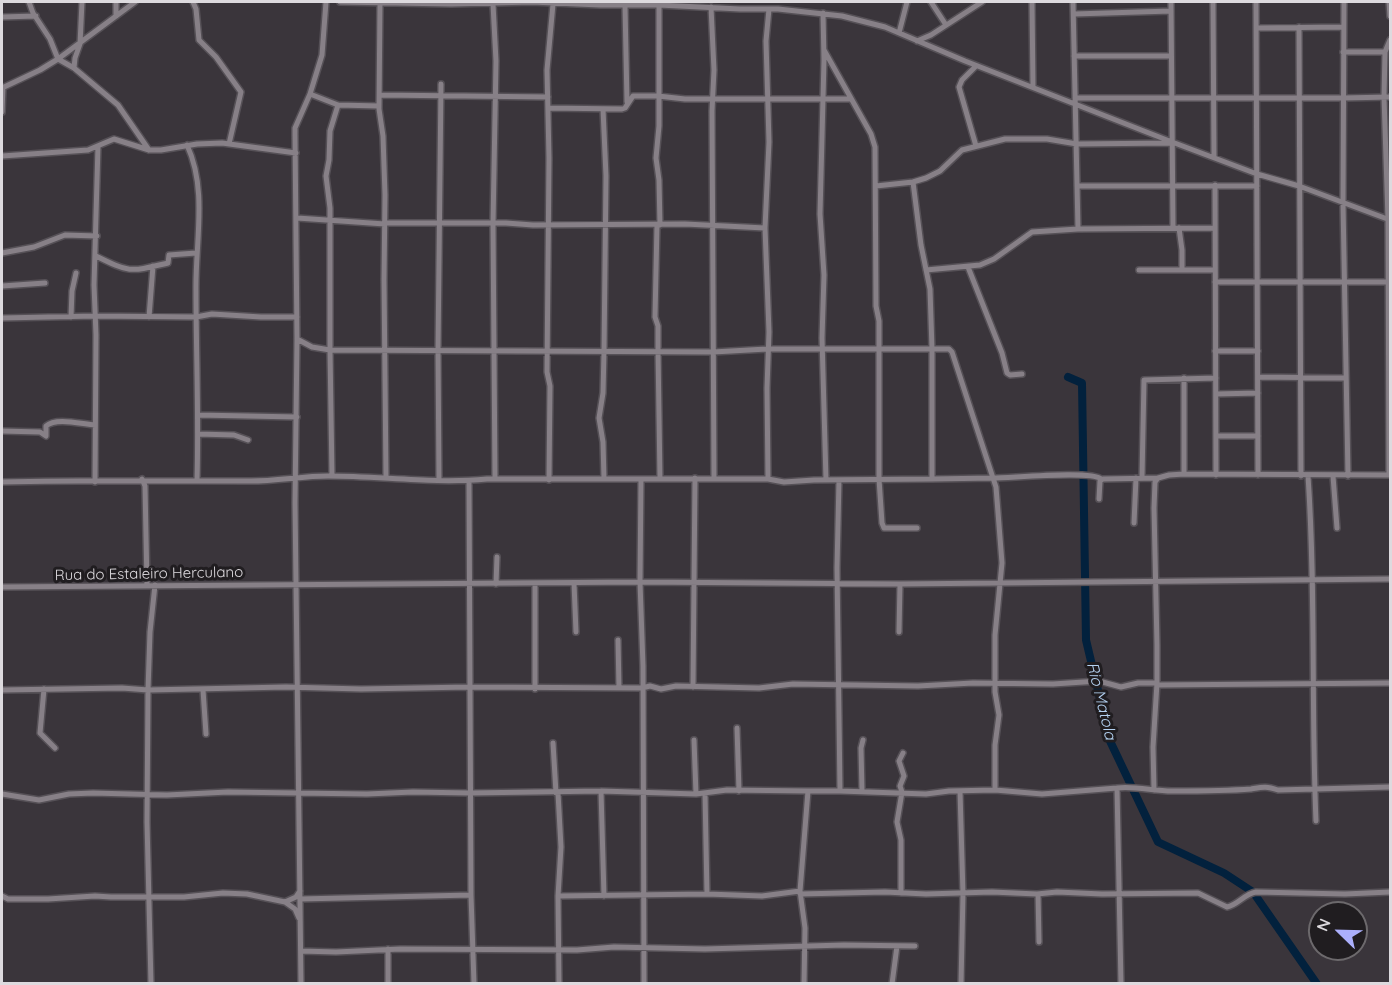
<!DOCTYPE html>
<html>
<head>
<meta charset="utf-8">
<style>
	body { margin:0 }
	#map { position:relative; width:1392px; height:985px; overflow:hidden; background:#3a353b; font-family:Quicksand,sans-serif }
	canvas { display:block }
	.frame { position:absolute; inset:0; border:3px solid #dddade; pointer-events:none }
	.north { position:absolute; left:1308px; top:901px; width:60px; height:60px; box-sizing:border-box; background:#201d20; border:2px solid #6c696c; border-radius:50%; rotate:293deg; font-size:16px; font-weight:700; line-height:24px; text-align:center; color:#dddade }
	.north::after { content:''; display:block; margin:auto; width:21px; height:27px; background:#abaffb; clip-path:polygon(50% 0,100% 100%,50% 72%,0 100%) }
</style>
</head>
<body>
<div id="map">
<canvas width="1392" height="985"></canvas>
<div class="frame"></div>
<div class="north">N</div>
</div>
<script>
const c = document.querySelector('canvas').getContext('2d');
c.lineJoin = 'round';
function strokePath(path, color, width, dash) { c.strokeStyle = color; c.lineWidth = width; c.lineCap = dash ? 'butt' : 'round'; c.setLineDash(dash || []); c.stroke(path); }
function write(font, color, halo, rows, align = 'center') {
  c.font = font + ' Quicksand,sans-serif'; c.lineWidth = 6; c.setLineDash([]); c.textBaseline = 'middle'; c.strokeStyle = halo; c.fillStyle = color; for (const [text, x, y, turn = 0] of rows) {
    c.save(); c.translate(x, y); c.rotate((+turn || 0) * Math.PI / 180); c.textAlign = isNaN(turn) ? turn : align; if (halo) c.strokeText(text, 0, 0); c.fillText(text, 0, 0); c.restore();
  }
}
strokePath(new Path2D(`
	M1068,377L1082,383L1086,640L1110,741L1158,842L1224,873L1253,892L1317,984`), '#02213d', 8);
const minor = new Path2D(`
	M29,2L33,13L50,39L58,59L74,68L118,105L149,150
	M116,2V16
	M193,2L196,9L199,40L216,57L241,92L229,144
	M340,2L451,4L532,2L600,5H659L740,9H778L842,16L885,27L965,61L1172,142L1257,174L1299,186L1390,220
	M931,2L946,25
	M1032,2L1033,87
	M1073,2L1078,229L1215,228
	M1171,2L1173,228
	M1213,2L1214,157
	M1256,2L1258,475
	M1344,2L1343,203L1348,476
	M1389,2L1390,16
	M380,3L379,109L383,136L385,195L384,280L386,477
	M493,4L496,61L493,224L495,479
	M659,5V126L656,158L659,180L660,225
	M625,6L627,102
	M711,7L714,70L712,111L714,478
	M823,13L824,60L820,214L824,275L822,338L826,480
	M1074,14L1171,11
	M2,17L36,16
	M1299,27L1301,476
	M1257,28L1343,27
	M899,33L907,2
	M917,41L931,35L982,2
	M824,50L871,134L875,147L876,306L879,321V479L882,523L884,528H917
	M1343,52H1385
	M1074,56H1171
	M976,66L962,80L959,87L976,146
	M74,68L75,58L80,44L82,2
	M2,88L40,70L58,59L135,2
	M310,94L338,105L379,106
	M380,95L548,97
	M1075,98H1343L1390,97
	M548,108L622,109L625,108L633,96H658L685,99H850
	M603,109L606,176L604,352L603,393L599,418L603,442L604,479
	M2,112L3,87
	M187,145C208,190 195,243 196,291C196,354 199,417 197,480
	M2,156L88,150L114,139L149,150H161L197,144L222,143L296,153
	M913,182L921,245L930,289L932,349H949L952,352L993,478C1011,478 1092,470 1101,479
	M1215,185L1216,475
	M876,186L913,182L926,178L940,171L962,150L1005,139H1047L1077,144L1170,143
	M1077,186H1257
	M297,218L385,224
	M385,223H506L533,225L685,224L765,228
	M657,225L655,317L658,326V351L660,479
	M1179,228L1182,250V269
	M2,253L34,247L65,235L97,236
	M96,256C130,273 130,272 168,263L169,255L196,253
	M968,267L1002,353L1007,373L1010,375L1022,374
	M926,270L980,265L994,259L1032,232L1078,229
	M1139,270H1215
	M1215,282H1390
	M2,286L45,283
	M71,317L72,291L76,273
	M149,317L153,266
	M2,318L95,316L196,317L212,314L261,317H297
	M297,339L312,347L330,350L332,476
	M1215,351H1258
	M1259,377L1346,378
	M1216,394L1258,393
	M198,415L297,417
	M2,431L40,432L46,436V426C56,417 81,424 95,425
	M198,434L234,435L248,440
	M1217,436H1258
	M1184,474V378
	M1389,475L1388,219L1384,97L1385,52L1390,40
	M1308,476C1316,591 1311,706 1316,821
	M1333,476L1337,528
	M1142,477L1144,380L1216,378
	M142,479L145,486L147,585
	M641,479L640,582L643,666L644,984
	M768,479L767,388L769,332L765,228L769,142L766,41L769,9
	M932,479L993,478L996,487L1002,563L995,635V692L999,715L995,745V790
	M439,480L438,350L441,84
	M549,480L550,386L547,372L549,158L547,70L553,4
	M839,480L837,568L840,791L926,794L949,791L995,790L1042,794L1117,788L1121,984
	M2,482C85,480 168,481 251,481C277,481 303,476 328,476C381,476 434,484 487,479H768L784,482L814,480L932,479V349H767L713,352L330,350V208L326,176L329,160L330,131L338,105
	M95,482L96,335L94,285L98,146
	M1099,499L1100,481L1103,479L1158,478
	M1134,523L1136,478
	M574,583L576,632
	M496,584L497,557
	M535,584V689
	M2,587L640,582L900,584L1390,579
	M899,632L900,584
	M618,640L619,688
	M1157,685L1390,683
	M693,687L695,478
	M44,689L40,733L55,748
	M2,690L122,688L148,690L150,632L155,585
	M203,690L206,734
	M737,728L739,791
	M694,740L696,794
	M553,743L556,793
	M1117,788C1136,786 1153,791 1172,791C1198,791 1225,791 1251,789C1263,787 1266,786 1278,790L1390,787
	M1154,790L1153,747L1157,683V645L1154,508L1155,482L1158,478L1169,475L1184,474L1390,475
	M601,791L604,896
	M862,791L861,748L863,740
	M960,791L963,894L961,984
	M705,793L707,894
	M2,794L39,800L69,794L93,793L167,795L228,792L367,794L413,792L470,793L601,791L696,794L727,790L808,791
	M901,893V840L897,822L902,792L900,786L904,776L899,761L903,753
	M800,894L885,892L926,894L992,892L1037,894L1057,892L1102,894L1198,893L1227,907C1238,905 1244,894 1256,892L1345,894L1390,892
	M1038,894L1039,942
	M471,895L474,984
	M2,896L8,899H48L95,896L111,897H184L223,893L247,894L285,902L296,897L300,891
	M558,896L561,847L558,793
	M300,899L471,895L469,482
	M285,902L295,909L299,918
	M301,951L336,952L400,949L577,950L614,947L705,949L844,945L915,946
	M151,984L147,822L148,690L286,687L361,689L469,687L642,688L650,686L661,689L676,686L759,688L793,684L918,686L973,683L1053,684L1099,681L1121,687L1138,683H1157
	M301,984L295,503L297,339L295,136V128L310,94L322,55L326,2
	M388,984V949
	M559,984L558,896L707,894L762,896L800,891
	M804,984L805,928L800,891L808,791H840
	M892,984L897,946`);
strokePath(minor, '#565157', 8);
strokePath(minor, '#878087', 5);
write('15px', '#dddade', '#201d20', [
	["Rua do Estaleiro Herculano",149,574,-1]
]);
write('italic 16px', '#b4d2f2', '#201d20', [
	["Rio Matola",1101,701,76]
]);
</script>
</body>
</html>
